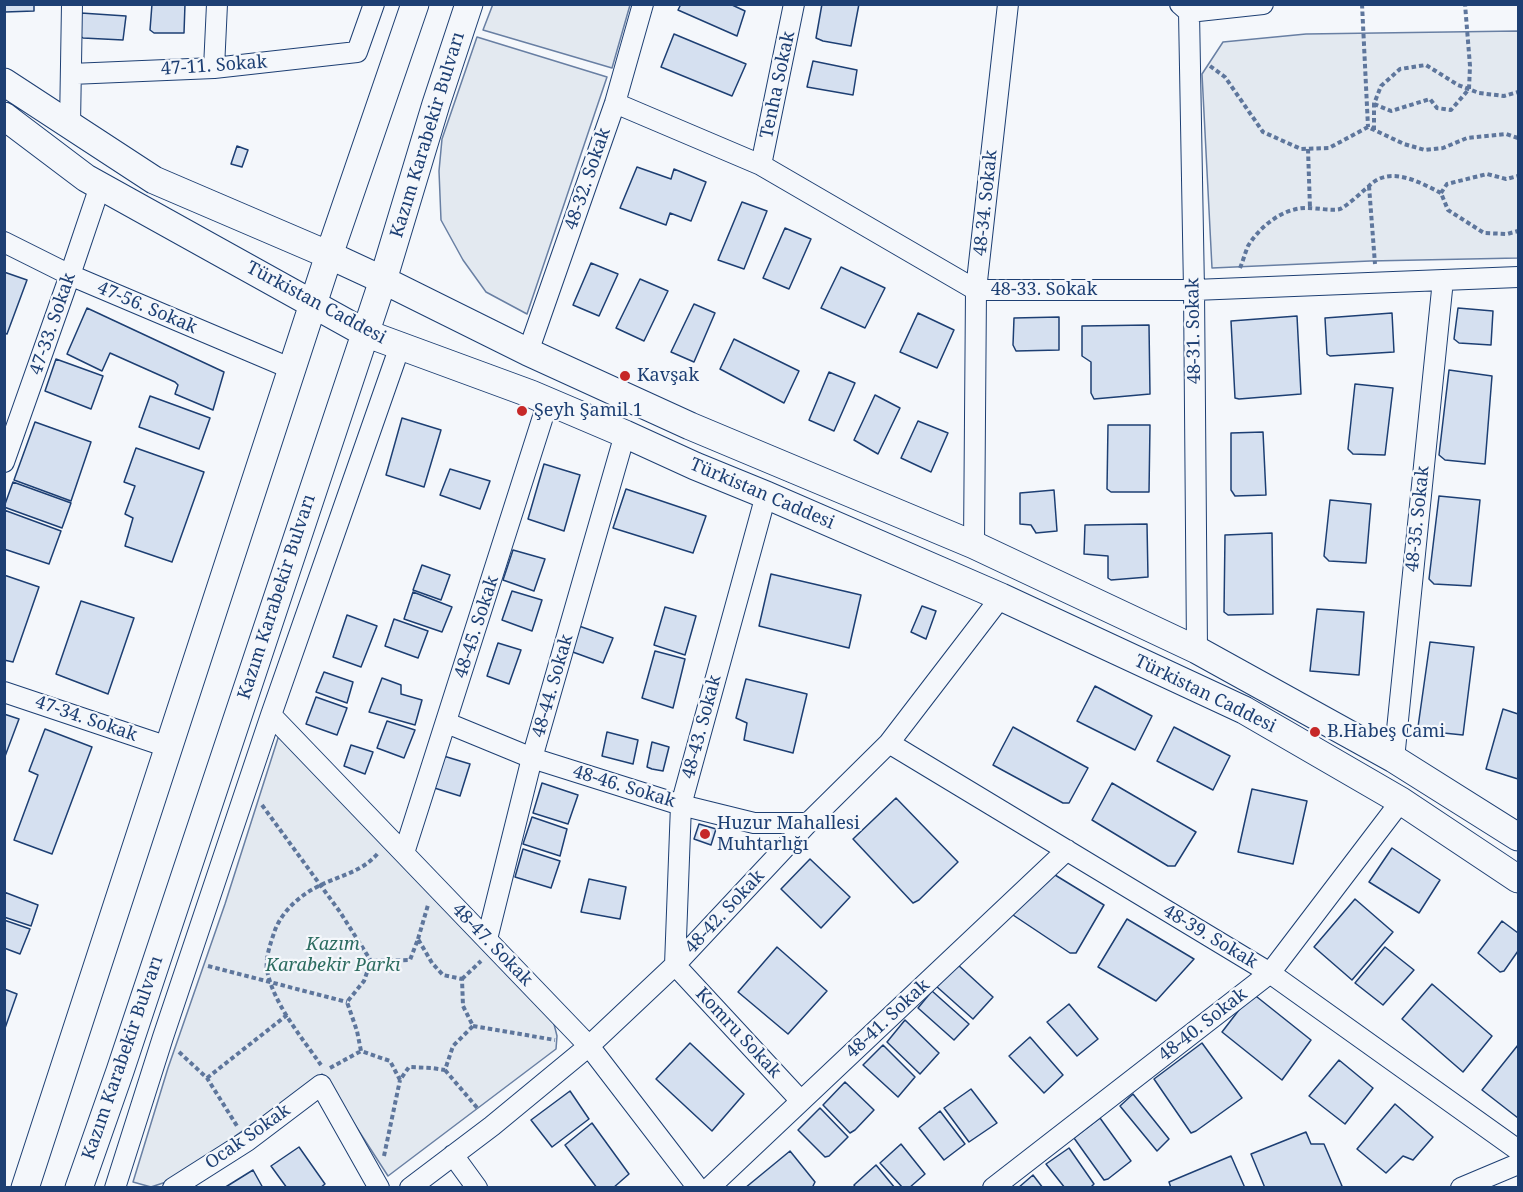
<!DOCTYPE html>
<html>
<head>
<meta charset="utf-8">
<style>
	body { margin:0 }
	#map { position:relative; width:1523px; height:1192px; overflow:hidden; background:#f4f7fb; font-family:"Noto Serif",serif }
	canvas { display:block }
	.frame { position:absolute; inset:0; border:6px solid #1d3f73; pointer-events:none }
</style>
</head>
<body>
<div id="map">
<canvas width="1523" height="1192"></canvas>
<div class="frame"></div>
</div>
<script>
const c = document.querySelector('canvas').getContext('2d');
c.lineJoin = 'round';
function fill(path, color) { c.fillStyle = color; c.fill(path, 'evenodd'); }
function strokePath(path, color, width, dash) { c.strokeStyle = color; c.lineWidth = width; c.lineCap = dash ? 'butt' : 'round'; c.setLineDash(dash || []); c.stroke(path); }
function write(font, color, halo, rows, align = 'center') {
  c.font = font + ' "Noto Serif",serif'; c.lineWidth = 4.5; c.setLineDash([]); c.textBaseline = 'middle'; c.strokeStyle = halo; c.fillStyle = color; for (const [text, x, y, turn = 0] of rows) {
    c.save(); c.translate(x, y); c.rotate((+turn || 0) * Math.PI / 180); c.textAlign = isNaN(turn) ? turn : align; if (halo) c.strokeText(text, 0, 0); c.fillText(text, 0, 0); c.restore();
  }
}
const green = new Path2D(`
	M493,4H630V5L612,68L483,30Z
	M1518,31V258L1370,261L1212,268L1202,74L1223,42L1306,34Z
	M477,37L607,77L527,314L486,292L463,260L441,220L439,171L442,139Z
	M279,735L553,1020L557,1036L556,1049L388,1176L322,1074L175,1179L151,1187L133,1182L168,1068L225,904Z`);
fill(green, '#e3e9f0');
strokePath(green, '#687fa3', 1.5);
const building = new Path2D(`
	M4,4H34V11L5,12Z
	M152,4H185L184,33H154L150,30Z
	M681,4H730L745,11L737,36L678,10Z
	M822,4H859L851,46L823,41L816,38Z
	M81,13L126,16L123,40L83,38L79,35Z
	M674,34L746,64L732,96L661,67Z
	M813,61L857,70L853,95L807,87Z
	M237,146L248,150L242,167L231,164Z
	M637,167L671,179L674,169L706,182L691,221L670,213L666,225L620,208Z
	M742,202L767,211L744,269L718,260Z
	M785,228L811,239L789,289L763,278Z
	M591,263L618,274L599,316L573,305Z
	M841,267L885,288L865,328L821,308Z
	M4,272L27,280L7,334L4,333Z
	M640,279L668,291L644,341L616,328Z
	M694,304L715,313L694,362L671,352Z
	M87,308L224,372L213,410L175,394L178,385L175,382L110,353L102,371L67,354Z
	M1458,308L1493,311L1491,345L1459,343L1454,339Z
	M918,313L954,330L937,368L900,352Z
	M1392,313L1394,352L1330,356L1327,354L1325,318Z
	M1297,316L1301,394L1239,399L1235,398L1231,321Z
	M1059,317V350L1016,351L1013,345L1014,318Z
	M1149,325L1150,394L1094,399L1091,393V362L1082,356V326Z
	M734,339L799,371L784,403L720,369Z
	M56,359L103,376L91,409L45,391Z
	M1449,370L1492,376L1485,464L1445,460L1439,455Z
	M829,372L855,383L834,431L809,420Z
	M1355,384L1393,388L1385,455L1353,454L1348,449Z
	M875,395L900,408L878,454L854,440Z
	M150,396L210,418L199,449L139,427Z
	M402,418L441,430L424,487L386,475Z
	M918,421L948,433L931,472L901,458Z
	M35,422L91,442L71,501L14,480Z
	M1108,425H1150L1149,492H1111L1107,489Z
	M1263,432L1266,495L1235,496L1231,490V433Z
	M136,448L204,472L172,562L125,546L133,518L125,514L135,486L124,482Z
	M544,464L580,475L564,531L528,519Z
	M450,469L490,481L480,509L440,495Z
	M13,482L71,503L62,528L4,507Z
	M626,489L706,516L693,553L613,528Z
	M1054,490L1057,531L1036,533L1031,525L1020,524V493Z
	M1439,496L1480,500L1471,586L1434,584L1429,579Z
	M1330,500L1371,504L1366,563L1329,561L1324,556Z
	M4,510L61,531L49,564L4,549Z
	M1147,524L1148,577L1111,580L1108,578V556L1084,554L1085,525Z
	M1272,533L1273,614L1228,615L1224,612L1225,535Z
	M513,550L545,559L534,591L503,580Z
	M422,565L450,575L441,600L413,590Z
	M771,574L861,595L849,648L759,626Z
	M4,575L39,587L13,662L4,660Z
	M512,591L542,600L532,631L502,620Z
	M413,592L452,607L442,632L404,619Z
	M81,601L134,618L108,694L56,674Z
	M922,606L936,611L926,639L911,632Z
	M665,607L696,616L685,655L654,645Z
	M1317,609L1364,612L1359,675L1310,671Z
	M347,615L377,626L361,667L333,657Z
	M394,619L428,631L418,658L385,646Z
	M579,626L613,638L603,663L570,651Z
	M1430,642L1474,647L1463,735L1424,731L1418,727Z
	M498,643L521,650L509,684L487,676Z
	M655,651L685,659L673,708L642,698Z
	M324,672L353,682L347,703L316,692Z
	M382,678L401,685V694L422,700L415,725L369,712Z
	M746,679L807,694L793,753L744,740L747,723L736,718Z
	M1095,686L1152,716L1135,750L1077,721Z
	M316,697L347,708L337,735L306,724Z
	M1503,709L1518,714V779L1486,769Z
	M4,714L19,719L4,759Z
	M387,721L415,730L404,758L377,748Z
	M1013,727L1088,768L1069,803H1063L993,765Z
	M1174,727L1230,756L1213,790L1157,761Z
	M45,729L92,747L52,854L14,840L38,775L29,771Z
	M607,732L638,740L633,764L602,756Z
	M652,742L669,747L663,771L652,769L647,767Z
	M351,745L373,752L365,774L344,766Z
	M437,754L470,764L460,796L428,786Z
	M542,783L578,795L568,824L533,813Z
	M1112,783L1196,832L1175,866H1168L1092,820Z
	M1252,789L1307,801L1293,864L1238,852Z
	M896,798L958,862L919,900L913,903L853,839Z
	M532,817L567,829L560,856L523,844Z
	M699,824L716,829L711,845L694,839Z
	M1392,848L1440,880L1419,913L1369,882Z
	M523,849L560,861L551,888L515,877Z
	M810,859L850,897L821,928L781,889Z
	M1042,867L1104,905L1076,953H1070L1007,911Z
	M589,879L626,887L620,919L581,912Z
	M4,892L38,905L31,926L4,917Z
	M1355,899L1393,932L1352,980L1314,947Z
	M1127,919L1194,959L1156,1001L1098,967Z
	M4,920L30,929L20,954L4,948Z
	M1502,921L1518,933V951L1504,971L1500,972L1478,953Z
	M777,947L827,991L788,1034L738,992Z
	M1385,947L1414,970L1383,1005L1355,983Z
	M957,964L993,997L973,1019L936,986Z
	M1432,984L1492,1036L1463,1072L1402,1019Z
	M4,989L17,994L4,1031Z
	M932,991L969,1024L954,1040L918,1008Z
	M1252,993L1311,1040L1282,1080L1222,1032Z
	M1069,1004L1098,1039L1077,1056L1047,1022Z
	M905,1020L939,1053L920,1074L887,1042Z
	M1030,1037L1063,1075L1044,1093L1009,1056Z
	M690,1043L744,1094L712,1131L656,1079Z
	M1202,1043L1242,1098L1196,1131L1191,1133L1154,1079Z
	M883,1045L915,1077L898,1097L863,1065Z
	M1518,1045V1118L1482,1090Z
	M1339,1060L1373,1088L1345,1124L1309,1096Z
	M845,1082L874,1110L855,1130L850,1133L823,1105Z
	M971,1089L997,1123L969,1142L944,1108Z
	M570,1091L589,1119L552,1147L531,1120Z
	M1133,1094L1169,1139L1157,1151L1120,1106Z
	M1395,1104L1433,1137L1413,1160L1403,1156L1386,1173L1357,1149Z
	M820,1108L848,1137L829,1156L825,1157L798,1130Z
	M940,1111L965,1144L944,1160L919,1128Z
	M1100,1118L1131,1161L1108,1179L1104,1180L1074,1138Z
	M592,1123L629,1174L613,1188H597L565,1145Z
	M1306,1132L1311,1144H1324L1342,1186L1338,1188H1265L1251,1154Z
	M901,1144L925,1174L909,1188H903L880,1163Z
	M299,1147L325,1184L320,1188H287L271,1166Z
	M1069,1148L1094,1184L1090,1188H1065L1046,1164Z
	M790,1151L815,1182L812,1188H745Z
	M1231,1156L1245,1188H1171L1169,1182Z
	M876,1165L895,1188H856L854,1185Z
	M253,1170L263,1188H224Z
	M1033,1175L1043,1188H1018Z`);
fill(building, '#d5e0f0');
strokePath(building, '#1d3f73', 1.5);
const street = new Path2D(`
	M1180,4L1189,12L1263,4
	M1189,12L1194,290L1197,650
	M214,68L217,4
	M71,74L214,68L357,52L374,4
	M615,103L761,165L976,290H1194L1518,277
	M70,125L72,4
	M761,165L794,4
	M4,242L70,275L292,369
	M528,352L615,103L643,4
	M4,462L70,275L100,186
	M766,495L681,805L675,965L801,1101
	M974,545L976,290L1008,4
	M4,692L168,747
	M271,715L589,1046L698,1188
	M447,723L532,758L681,805L754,823H808
	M889,743L1270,973L1518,1150
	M1394,759L1443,280
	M404,853L548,401
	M487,939L532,758L625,434
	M453,1155L477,1188
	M115,1188L163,1037L271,715L400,346
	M173,1188L247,1141L321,1085L379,1188
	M410,1188L492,1126L589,1046L675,965L808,823L889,743L1001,597
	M709,1188L1067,850
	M993,1188L1270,973L1401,801
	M1461,1188L1518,1164`);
const secondary = new Path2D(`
	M4,82L154,180L329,255L383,280L528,352L690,426L974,545L1197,650L1394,759L1518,837
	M4,116L86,178L365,333L531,394L625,434L695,466L766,495L1001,597L1244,710L1401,801L1518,879
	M25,1188L329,255L415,4
	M79,1188L120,1071L383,280L436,104L469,4`);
strokePath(street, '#1d3f73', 22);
strokePath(secondary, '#1d3f73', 29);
strokePath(new Path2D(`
	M1362,4L1368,127
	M1210,66L1225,77L1263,132L1301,149L1329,148L1368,127L1404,144L1425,150L1443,148L1467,138L1506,134L1518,138
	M1374,104L1391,111L1430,99L1437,108L1451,110L1469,89L1470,66L1465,4
	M1374,130V104L1381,86L1400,69L1426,65L1458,85L1479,93L1504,96L1518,92
	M1308,149L1310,208
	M1369,186L1375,264
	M1441,193L1447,184L1487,174L1506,179L1518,176
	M1240,268C1243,261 1245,253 1248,246C1260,226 1284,207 1308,208C1316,208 1333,211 1340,209C1347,206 1363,191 1369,186C1390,165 1419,182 1441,193L1448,210L1484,233L1507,234L1518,231
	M262,805L340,912L371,961L364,981L347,1002L357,1031L361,1051L390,1061L400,1080L409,1067L432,1068L445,1070L453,1046L473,1026L463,1006L462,979L443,975L432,963L418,939L410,960L371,961
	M418,939L428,905
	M208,966L347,1002
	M462,979L481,961
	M473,1026L555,1040
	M179,1052L207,1078L237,1126
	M321,1065C302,1038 273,1003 267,970C265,958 271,942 275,930C282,912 298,897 315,888C336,876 362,873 378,853
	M330,1068L361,1051
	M445,1070L479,1110
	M207,1078L287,1015
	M384,1156L400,1080`), '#5e769c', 4, [4.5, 3]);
strokePath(street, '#f4f7fb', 20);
strokePath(secondary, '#f4f7fb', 27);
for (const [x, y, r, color] of [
	[625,376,6,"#c62828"],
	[522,411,6,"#c62828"],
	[1315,732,6,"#c62828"],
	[705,834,6,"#c62828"]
]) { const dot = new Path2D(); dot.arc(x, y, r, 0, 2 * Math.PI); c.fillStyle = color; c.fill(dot); strokePath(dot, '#f4f7fb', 2); }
write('18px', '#1d3f73', '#f4f7fb', [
	["47-11. Sokak",214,66,-4],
	["Tenha Sokak",778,85,-78],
	["Kazım Karabekir Bulvarı",428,135,-73],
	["48-32. Sokak",588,179,-71],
	["48-34. Sokak",986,203,-84],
	["48-33. Sokak",1044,290],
	["Türkistan Caddesi",316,303,28],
	["47-56. Sokak",147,308,23],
	["47-33. Sokak",53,324,-71],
	["48-31. Sokak",1194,331,-91],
	["Türkistan Caddesi",762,494,23],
	["48-35. Sokak",1418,519,-84],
	["Kazım Karabekir Bulvarı",277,597,-72],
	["48-45. Sokak",477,627,-72],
	["48-44. Sokak",553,686,-74],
	["Türkistan Caddesi",1205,694,26],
	["47-34. Sokak",86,719,19],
	["48-43. Sokak",702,727,-75],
	["48-46. Sokak",624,787,17],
	["48-42. Sokak",725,912,-47],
	["48-39. Sokak",1210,937,31],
	["48-47. Sokak",492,945,46],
	["48-41. Sokak",888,1019,-43],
	["48-40. Sokak",1203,1025,-38],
	["Komru Sokak",738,1033,47],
	["Kazım Karabekir Bulvarı",123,1058,-71],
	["Ocak Sokak",248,1137,-35]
]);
write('18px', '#1d3f73', '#f4f7fb', [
	["Kavşak",637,376],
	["Şeyh Şamil 1",534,411],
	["B.Habeş Cami",1327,732],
	["Huzur Mahallesi",717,824],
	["Muhtarlığı",717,845]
], 'left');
write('italic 18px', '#2c6c60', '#f4f7fb', [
	["Kazım",333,945],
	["Karabekir Parkı",333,966]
]);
</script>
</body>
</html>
